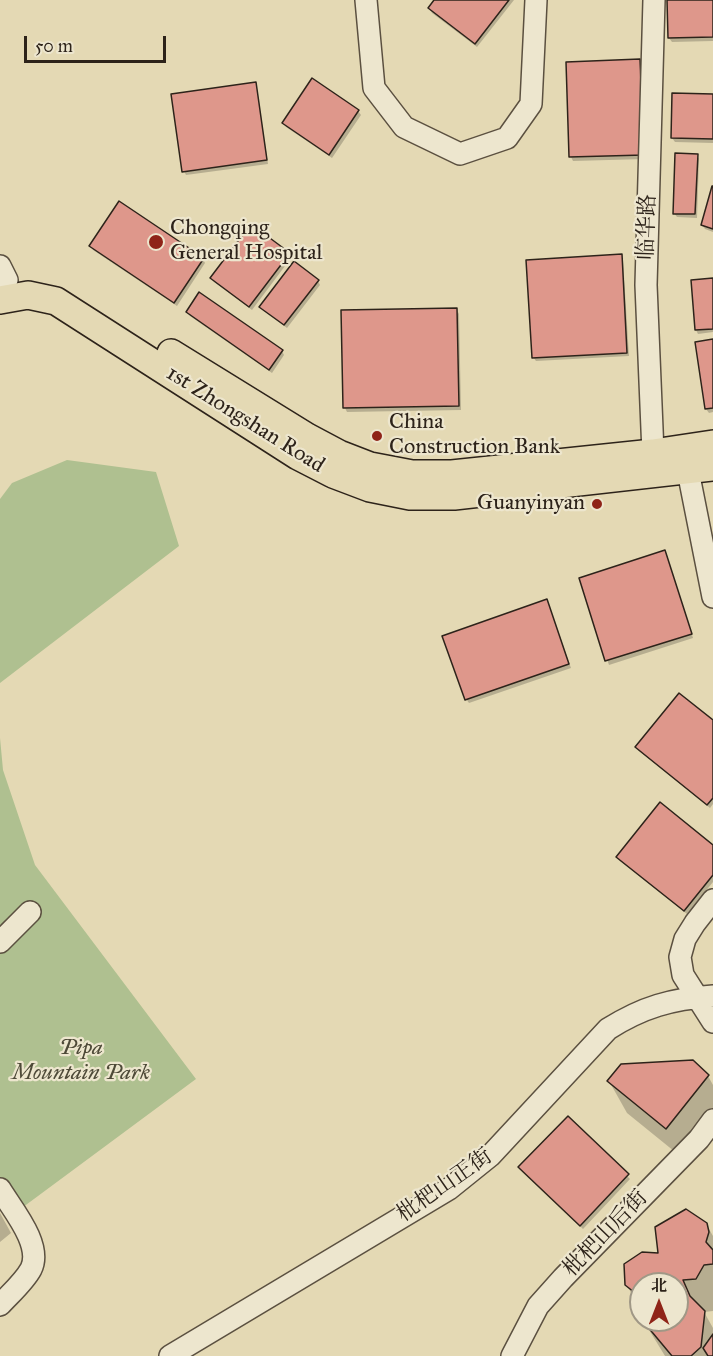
<!DOCTYPE html>
<html>
<head>
<meta charset="utf-8">
<style>
	body { margin:0 }
	#map { position:relative; width:713px; height:1356px; overflow:hidden; background:#e4d9b4; font-family:"IM FELL Great Primer","Noto Serif SC",serif }
	canvas { display:block }
	.north { position:absolute; left:629px; top:1272px; width:60px; height:60px; box-sizing:border-box; background:#ede6ce; border:2px solid #a09886; border-radius:50%; rotate:0deg; font-size:16px; font-weight:700; line-height:24px; text-align:center; color:#2d231a }
	.north::after { content:''; display:block; margin:auto; width:21px; height:27px; background:#8f2418; clip-path:polygon(50% 0,100% 100%,50% 72%,0 100%) }
	.scale { position:absolute; left:24px; top:36px; width:142px; height:27px; box-sizing:border-box; border:3px solid #2d231a; border-top:0; padding-left:8px; font-size:18px; line-height:21px; white-space:nowrap; color:#2d231a; -webkit-text-stroke:4px #ede6ce; paint-order:stroke }
</style>
</head>
<body>
<div id="map">
<canvas width="713" height="1356"></canvas>
<div class="north">北</div>
<div class="scale">50 m</div>
</div>
<script>
const c = document.querySelector('canvas').getContext('2d');
c.lineJoin = 'round';
function fill(path, color) { c.fillStyle = color; c.fill(path, 'evenodd'); }
function strokePath(path, color, width, dash) { c.strokeStyle = color; c.lineWidth = width; c.lineCap = dash ? 'butt' : 'round'; c.setLineDash(dash || []); c.stroke(path); }
function write(font, color, halo, rows, align = 'center') {
  c.font = font + ' "IM FELL Great Primer","Noto Serif SC",serif'; c.lineWidth = 4.5; c.setLineDash([]); c.textBaseline = 'middle'; c.strokeStyle = halo; c.fillStyle = color; for (const [text, x, y, turn = 0] of rows) {
    c.save(); c.translate(x, y); c.rotate((+turn || 0) * Math.PI / 180); c.textAlign = isNaN(turn) ? turn : align; if (halo) c.strokeText(text, 0, 0); c.fillText(text, 0, 0); c.restore();
  }
}
fill(new Path2D(`
	M67,460L156,472L179,546L0,683V499L12,483Z
	M0,738L3,770L35,865L196,1079L11,1216L0,1200Z`), '#afc090');
fill(new Path2D(`
	M436,0H514L477,47L432,13L430,9Z
	M669,0H713V41L672,42L669,38Z
	M640,61L642,65L645,159L573,161L571,157L567,63Z
	M255,84L257,88L268,164L186,175L184,171Z
	M673,95L713,96V143L675,142L672,138Z
	M358,111L361,115L332,158L286,127L283,123Z
	M697,155L699,159L697,218L677,217L674,213Z
	M713,189V232L705,229L702,225Z
	M91,246L203,259L205,263L177,306L93,250Z
	M289,254L291,258L252,310L214,282L212,278Z
	M621,256L623,260L629,356L536,361L533,357Z
	M713,280V332L698,334L696,330Z
	M318,281L320,285L287,328L264,311L261,307Z
	M457,310L459,314L461,410L347,412L345,408Z
	M187,312L282,351L284,355L272,373L190,316Z
	M713,341V412L709,413L706,409L697,343Z
	M667,556L693,638L609,665L580,579Z
	M549,605L571,668L469,703L466,699Z
	M713,722V804L710,808L639,751L637,747Z
	M713,847V882L687,914L620,861L618,857Z
	M708,1076L713,1085V1124L685,1160L627,1113L609,1081Z
	M568,1118L630,1179L583,1229L520,1167Z
	M0,1213L11,1233L0,1242Z
	M706,1224L713,1236V1311L704,1312L713,1328V1356H665L643,1320H677V1284H641V1309L626,1284L660,1254Z`), '#0003');
const building = new Path2D(`
	M434,0H509L475,44L428,8Z
	M667,0H713V37L668,38Z
	M640,59L644,155L569,157L566,62Z
	M312,78L359,110L329,155L282,123Z
	M256,82L267,160L182,172L171,94Z
	M672,93L713,94V139L671,138Z
	M675,153L698,154L695,214H673Z
	M712,186H713V229L701,225Z
	M119,201L204,258L174,303L89,246Z
	M251,224L290,253L249,307L210,278Z
	M622,254L627,353L532,358L526,260Z
	M294,261L319,280L284,325L259,307Z
	M713,278V329L695,330L691,280Z
	M199,292L283,350L269,370L186,312Z
	M457,308L459,406L343,408L341,310Z
	M713,339V408L705,409L695,342Z
	M665,550L692,634L605,661L579,578Z
	M547,599L569,664L465,700L442,636Z
	M679,693L713,720V798L707,805L635,747Z
	M660,802L713,845V875L684,911L616,857Z
	M693,1060L709,1075L666,1129L607,1081L621,1064Z
	M568,1116L629,1174L580,1226L518,1167Z
	M686,1209L707,1223L709,1232L706,1242L713,1250V1264L704,1265L696,1279L683,1280L690,1296L705,1311L701,1347L691,1356H672L642,1320H677V1284H641V1296H639L625,1285L624,1264L642,1252L658,1253L655,1227Z
	M713,1334V1356H708L703,1348Z`);
fill(building, '#de978b');
strokePath(building, '#2d231a', 1.5);
const minor = new Path2D(`
	M366,0L374,88L404,127L460,154L507,138L531,104L536,0
	M0,266L7,280
	M653,453L646,285L654,0
	M688,471L713,597
	M713,900L695,923L685,939L680,957L683,975L713,1022
	M0,942L30,912
	M0,1189C12,1209 43,1245 31,1269C24,1282 10,1294 0,1305
	M170,1356L449,1189L490,1156L608,1029C643,1007 671,999 713,996
	M512,1356L538,1306L563,1278L699,1139L713,1120`);
const major = new Path2D(`
	M0,300L28,295L56,301L298,456L333,474L370,488L410,496H454L713,467
	M171,353L307,437L339,454L370,466L412,474H452L653,453L713,444`);
strokePath(minor, '#5b5040', 24);
strokePath(major, '#2d231a', 30);
strokePath(minor, '#ede6ce', 21);
strokePath(major, '#e4d9b4', 27);
for (const [x, y, r, color] of [
	[156,242,8,"#8f2418"],
	[377,436,6,"#8f2418"],
	[597,504,6,"#8f2418"]
]) { const dot = new Path2D(); dot.arc(x, y, r, 0, 2 * Math.PI); c.fillStyle = color; c.fill(dot); strokePath(dot, '#ede6ce', 2); }
write('22px', '#2d231a', '#ede6ce', [
	["临华路",648,227,-88],
	["1st Zhongshan Road",245,420,32],
	["枇杷山正街",445,1186,-35],
	["枇杷山后街",606,1234,-46]
]);
write('22px', '#2d231a', '#ede6ce', [
	["Chongqing",170,229],
	["General Hospital",170,254],
	["China",389,423],
	["Construction Bank",389,448],
	["Guanyinyan",585,504,"right"]
], 'left');
write('italic 22px', '#4e4a38', '#ede6ce', [
	["Pipa",81,1049],
	["Mountain Park",81,1074]
]);
</script>
</body>
</html>
